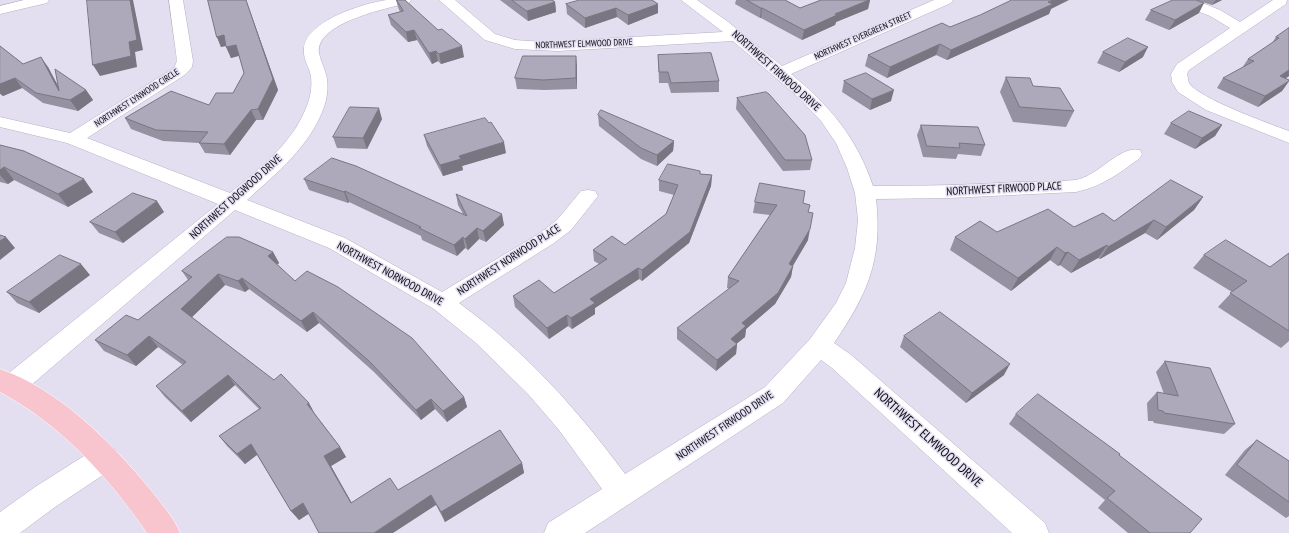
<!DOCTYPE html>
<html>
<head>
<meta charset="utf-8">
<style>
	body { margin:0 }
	canvas { display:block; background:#e3dff1 }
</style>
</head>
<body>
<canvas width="1289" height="533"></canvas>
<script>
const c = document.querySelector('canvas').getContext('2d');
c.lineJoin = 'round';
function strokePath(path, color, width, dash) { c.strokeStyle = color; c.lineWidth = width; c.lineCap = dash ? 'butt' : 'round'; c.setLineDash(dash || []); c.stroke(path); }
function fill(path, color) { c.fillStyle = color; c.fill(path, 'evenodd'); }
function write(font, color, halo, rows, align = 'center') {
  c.font = font + ' "PT Sans Narrow",sans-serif'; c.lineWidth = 3; c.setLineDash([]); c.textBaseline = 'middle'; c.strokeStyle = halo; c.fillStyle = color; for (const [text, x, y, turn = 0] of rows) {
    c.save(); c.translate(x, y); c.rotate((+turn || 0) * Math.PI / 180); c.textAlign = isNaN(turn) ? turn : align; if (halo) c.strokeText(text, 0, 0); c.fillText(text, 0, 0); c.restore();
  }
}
const minor = new Path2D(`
	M24,0H49L47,3L0,14V6Z
	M169,0H183L193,61L192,67L186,74L87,138L230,193C259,169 292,144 306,108C311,97 313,83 310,72C307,64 303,57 304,48C306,21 364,3 387,0C394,0 403,0 411,0L409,3C387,8 315,23 319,53C320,59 323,65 325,71C329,82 328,95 324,107C311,145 276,174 247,200L345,238L442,292L540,233L557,220L581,191L588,190L595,191L598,196L571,230L554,243L459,303C525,351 578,410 625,474L765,387L810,339L836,303L846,283L855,248L858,220L855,193L847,168L836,143L821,121L799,98L733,41L558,51L515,49L485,40L439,0H455L495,34L515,40L543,42L723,32L681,0H697L727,21L782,66L934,0H953L951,3L791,74C830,106 857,138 873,186C921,186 969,185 1017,182C1036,182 1056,182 1075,180C1098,177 1119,145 1140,150L1142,154L1140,158C1118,174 1103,186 1076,192L949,198L876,199C883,260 867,295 834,343L850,354L1045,523L1049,533H1012L832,368L821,360L783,403L585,533H544L548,523L602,489L559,430L528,394L476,343L434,309L329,248L235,210L22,393L13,396L4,393L0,385L4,377L218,204L67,143L0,127V117L70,133L174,68L177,61Z
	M1175,0H1195L1220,10L1240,22L1273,0H1287L1286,4L1189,70L1187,74C1188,77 1188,81 1189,83C1198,98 1270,124 1289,131V143L1206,110L1178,92L1172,82L1171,74L1177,64L1230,28L1210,16L1177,3Z
	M105,445L115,449L119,458L115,467L55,507L20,533H0V512L35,487L95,449Z`);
const major = new Path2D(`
	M0,369C58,389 111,442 149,488C160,502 173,516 180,533H147C109,477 60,424 0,392Z`);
strokePath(minor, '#b4b0c2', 1);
strokePath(major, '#fff', 1);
fill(minor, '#fff');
fill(major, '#f8c5ce');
fill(new Path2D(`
	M208,0H246L278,90L263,120H256L230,155L205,153L199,143L163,141L131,129L125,118L209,105L233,93L244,73L239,56L231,58L226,46L221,47L217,37Z
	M396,0H405L464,57L441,64L438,61L432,64L417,40L408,42L391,25L388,15L400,12L398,7Z
	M500,0H552L555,2L556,12L528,21Z
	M736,0H785L800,8L821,0H870L868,9L836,22L835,25L802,40L761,18H760L735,4Z
	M1196,0H1222L1212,5Z
	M566,4H658V13L628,25L617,17L585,28L567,14Z
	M1051,9L1049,14L947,60L936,55L887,78L865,66L868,55L950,27Z
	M1151,10L1199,13L1169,30L1145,20Z
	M1289,28V76L1285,79L1289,80V81L1282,91L1258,107L1217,88L1223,78L1242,68L1248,59L1272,43L1276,37Z
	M0,46L23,64L48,67L58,86L86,90L93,100L78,111L43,103L22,88L3,96L0,94Z
	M1103,52L1143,57L1119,72L1097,63Z
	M658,55L719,81V92L671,93L668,83H659Z
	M577,66V89L544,90L517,89L515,78Z
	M1006,77L1033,86L1074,111L1066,127L1013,122L1000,92Z
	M844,81L891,101L870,110L842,92Z
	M737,98L812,160L810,170L783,171L736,109Z
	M598,115L674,141L673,151L657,166L641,159L599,126Z
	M382,119L367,149L337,148L333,137Z
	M1171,123L1222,125L1215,136L1195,149L1164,134Z
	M921,125L985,145L981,156L958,154L956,159L923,157L917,135Z
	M424,135L506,153L462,166L463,170L443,176L427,146Z
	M0,145L93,192L68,207L14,180L8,184L0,182Z
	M700,174L712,175L711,186L689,243L642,281L639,279L595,308V314L572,329L568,326L549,339L515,307L513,296L554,293L599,264L594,261L593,250L625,245L666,214L674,195L659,191V180Z
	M304,179L463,214L458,205L456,194L504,225L486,242L479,239L468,250L465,248L457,256L422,240L421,236L349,202L348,203L309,190Z
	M1203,197L1194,210L1157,240L1145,233L1100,259L1098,258L1071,273L1060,265L1058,266L1050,260L1011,291L950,250L955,237L997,232L1074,227L1114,221Z
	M755,202L803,203L808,212V240L793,266L791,277L775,304L746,329L745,337L737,343L736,354L716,371L677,339V328L730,289L727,288L728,277L770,215L753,213Z
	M164,212L123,243L99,233L90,222Z
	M273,252L279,263L277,265L295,281L464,397L467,407L447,422L435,409L421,420L374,372L319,323L307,332L249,289L245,292L225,285L192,317L315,414L340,447L346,457L331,466L352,503L398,490L522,463L524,473L445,522L436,505L308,514L299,520L291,511L257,455L245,464L227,446L219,436L259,409L235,385L191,422L165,397L156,386L183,365L158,347L136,366L104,351L95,340L138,320L188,280L182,271Z
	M1289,253V341L1281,348L1218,307L1232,292L1193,268L1204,255L1270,267Z
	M90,275L39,313L17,303L7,292Z
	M904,336L1004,375L966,403L900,347Z
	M1165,361L1235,424L1224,434L1154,423L1153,421H1148L1147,403L1157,392L1164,394L1156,372Z
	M1016,414L1190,533H1128L1098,508L1105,500L1009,424Z
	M1257,440L1289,461V516L1286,518L1225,475L1245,450Z`), '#9591a0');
fill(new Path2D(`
	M130,0H133L143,50L135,52L137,67L100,76L93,65L129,42Z
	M246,0L278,90L263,120L258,109Z
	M869,0H870L868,9L836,22L835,25L802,40L804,30L835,14Z
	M1053,0H1069L1051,9L1049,14L947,60L951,50Z
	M1216,0H1222L1212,5Z
	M555,2L556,12L528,21L527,11Z
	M1204,3L1199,13L1169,30L1175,20Z
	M658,4V13L628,25V15Z
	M616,8L617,17L585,28V18Z
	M761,8H762L761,18H760Z
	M414,30L417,40L408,42L406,32Z
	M224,35L228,45L221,47L217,37Z
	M940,44L936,55L887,78L890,67Z
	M236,45L241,55L231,58L226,47Z
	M462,46L464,57L441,64L439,54Z
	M1148,47L1143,57L1119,72L1125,62Z
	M436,51L438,61L432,64L429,53Z
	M576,56L577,66V89L576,78Z
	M41,57L48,67L65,99L59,91Z
	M1289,70V76L1272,87L1280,76Z
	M15,78L22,88L3,96L0,93V84Z
	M1289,81L1282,91L1258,107L1265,96Z
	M86,90L93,100L78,111L70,100Z
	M894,90L891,101L870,110L872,99Z
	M379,108L382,119L367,149L363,138Z
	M251,110L256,120L230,155L224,144Z
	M1222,125L1215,136L1195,149L1202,138Z
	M674,141L673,151L657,166V155Z
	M504,142L506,153L462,166L463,170L443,176L440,165L459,156Z
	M4,167L14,180L8,184L0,175V170Z
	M712,175L711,186L689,243L642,281V270Z
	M84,179L93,192L68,207L58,194Z
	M345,191L349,202L348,203L344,192Z
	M1203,197L1194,210L1157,240L1166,227Z
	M157,201L164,212L123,243L115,232Z
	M502,214L504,225L486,242L483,231Z
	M1154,220L1145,233L1100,259L1108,247Z
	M477,228L479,239L468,250L465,239Z
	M810,229L808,240L787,275L789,264Z
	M6,237L15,248L0,260V241Z
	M463,237L465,248L457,256L454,245Z
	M1107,245L1098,258L1071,273L1079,260Z
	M1057,247L1050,260L1011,291L1018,278Z
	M273,252L279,263L274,267L268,256Z
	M1068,252L1060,265L1058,266L1065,253Z
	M81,264L90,275L39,313L29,302Z
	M793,266L791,277L775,304L746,329L745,337L729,350L731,339L742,323Z
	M638,268L639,279L595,308V314L572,329L571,318L590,299Z
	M218,274L225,285L189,320L181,309Z
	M242,278L249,289L245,292L238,281Z
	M313,312L319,323L307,332L301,321Z
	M567,315L568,326L549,339L547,328Z
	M149,336L158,347L136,366L127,355Z
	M737,344L736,354L716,371L717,360Z
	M1010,364L1004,375L966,403L972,393Z
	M228,375L235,385L191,422L182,411Z
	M464,397L467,407L447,422L443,411Z
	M431,399L435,409L421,420L416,410Z
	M309,403L315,414L307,404Z
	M251,444L258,454L245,464L237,454Z
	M340,447L346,457L331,466L357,513L351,503L324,456Z
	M522,463L524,473L445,522L441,512Z
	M431,495L436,505L393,533H374Z
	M303,503L310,513L299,520L291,511Z`), '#797682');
const building = new Path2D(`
	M87,0H130L137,40L129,42L131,56L93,65Z
	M208,0H246L273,79L258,109L251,110L224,144L199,143L208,132L156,130L125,118L171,91L209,105L216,93H233L244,73L236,45L226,47L224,35L217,37Z
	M397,0H405L438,30L442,29L462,46L439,54L436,51L429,53L414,30L406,32L388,15L403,11Z
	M512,0H552L555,2L527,11Z
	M580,0H652L658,4L628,15L616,8L585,18L566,4Z
	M747,0H785L800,8L821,0H869L835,14L837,15L804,30L762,8H761Z
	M1012,0H1053L1048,2L1053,4L951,50L940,44L890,67L868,55L942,23L950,27L980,15Z
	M1173,0H1196L1204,3L1175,20L1151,10Z
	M1289,28V70L1280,76L1289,80V81L1265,96L1223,78L1254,61L1248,59L1279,38L1276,37Z
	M1128,38L1148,47L1125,62L1103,52Z
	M0,46L23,64L41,57L59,91L55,69L86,90L70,100L36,93L15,78L0,84Z
	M711,53L719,81L671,83L668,72H659L658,55Z
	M523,56H576V78L543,80L515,78Z
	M866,73L894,90L872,99L844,81Z
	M1006,77L1030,78L1033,86L1060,88L1074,111L1020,107Z
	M766,92L769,94L805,135L812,160H785L737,98Z
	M350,107L379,108L363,138L333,137Z
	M601,110L674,141L657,155L641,148L598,115Z
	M1189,111L1222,125L1202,138L1171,123Z
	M485,118L489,123L491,122L504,142L459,156L461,159L440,165L424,135Z
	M921,125L978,127L985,145L959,143L960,148L927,146Z
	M0,145L24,151L84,179L58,194L4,167L0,170Z
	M332,158L356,166L467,216L456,194L502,214L483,231L477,228L465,239L463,237L454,245L419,228L421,227L345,191L344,192L304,179Z
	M668,164L700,171V174L712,175L690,232L642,270L638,268L590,299L595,303L571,318L567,315L547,328L513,296L539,280L554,293L607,259L593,250L612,236L625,245L666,214L678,185L659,180Z
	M1171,180L1203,197L1166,227L1154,220L1108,247L1107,245L1079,260L1068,252L1065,253L1057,247L1018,278L955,237L980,221L997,232L1048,209L1074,227L1103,213L1114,221Z
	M760,183L805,191L803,203L810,205L808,212L813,213L810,229L789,264L793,266L778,293L742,323L746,326L731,339L737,344L717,360L677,328L739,281L728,277L777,205L755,202Z
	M133,193L157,201L115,232L90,222Z
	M0,235L6,237L0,241Z
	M227,237H239L273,252L268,256L295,281L307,271L338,287L412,338L464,397L443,411L431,399L416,410L369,361L313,312L301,321L242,278L238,281L218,274L181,309L274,380L281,374L309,403L307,404L340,447L324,456L351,503L390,478L398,490L500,430L522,463L441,512L431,495L374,533H319L303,503L291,511L251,444L237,454L219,436L261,408L228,375L182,411L156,386L186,362L149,336L127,355L95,340L126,315L138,320L192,277L182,271Z
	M1226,240L1270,267L1289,253V331L1230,293L1247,281L1204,255Z
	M60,255L81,264L29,302L7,292Z
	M940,312L1010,364L972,393L904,336Z
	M1165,361L1210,368L1235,424L1164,413L1163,411L1158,410L1157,392L1178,396Z
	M1038,394L1120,454L1119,455L1202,519L1190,533H1150L1107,498L1115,491L1016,414Z
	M1257,440L1289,461V502L1237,465Z`);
fill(building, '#ada9ba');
strokePath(building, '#797682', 1);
write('9px', '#0c0a10', '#e3dff1', [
	["NORTHWEST EVERGREEN STREET",863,36,-24],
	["NORTHWEST ELMWOOD DRIVE",584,44,-2],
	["NORTHWEST LYNWOOD CIRCLE",137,98,-33]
]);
write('11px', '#0c0a10', '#e3dff1', [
	["NORTHWEST FIRWOOD DRIVE",776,71,42],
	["NORTHWEST FIRWOOD PLACE",1004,189,-3],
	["NORTHWEST DOGWOOD DRIVE",236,197,-42],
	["NORTHWEST NORWOOD PLACE",509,260,-33],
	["NORTHWEST NORWOOD DRIVE",390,274,29],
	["NORTHWEST FIRWOOD DRIVE",725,426,-34]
]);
write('13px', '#0c0a10', '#e3dff1', [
	["NORTHWEST ELMWOOD DRIVE",928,438,42]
]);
</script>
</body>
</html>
